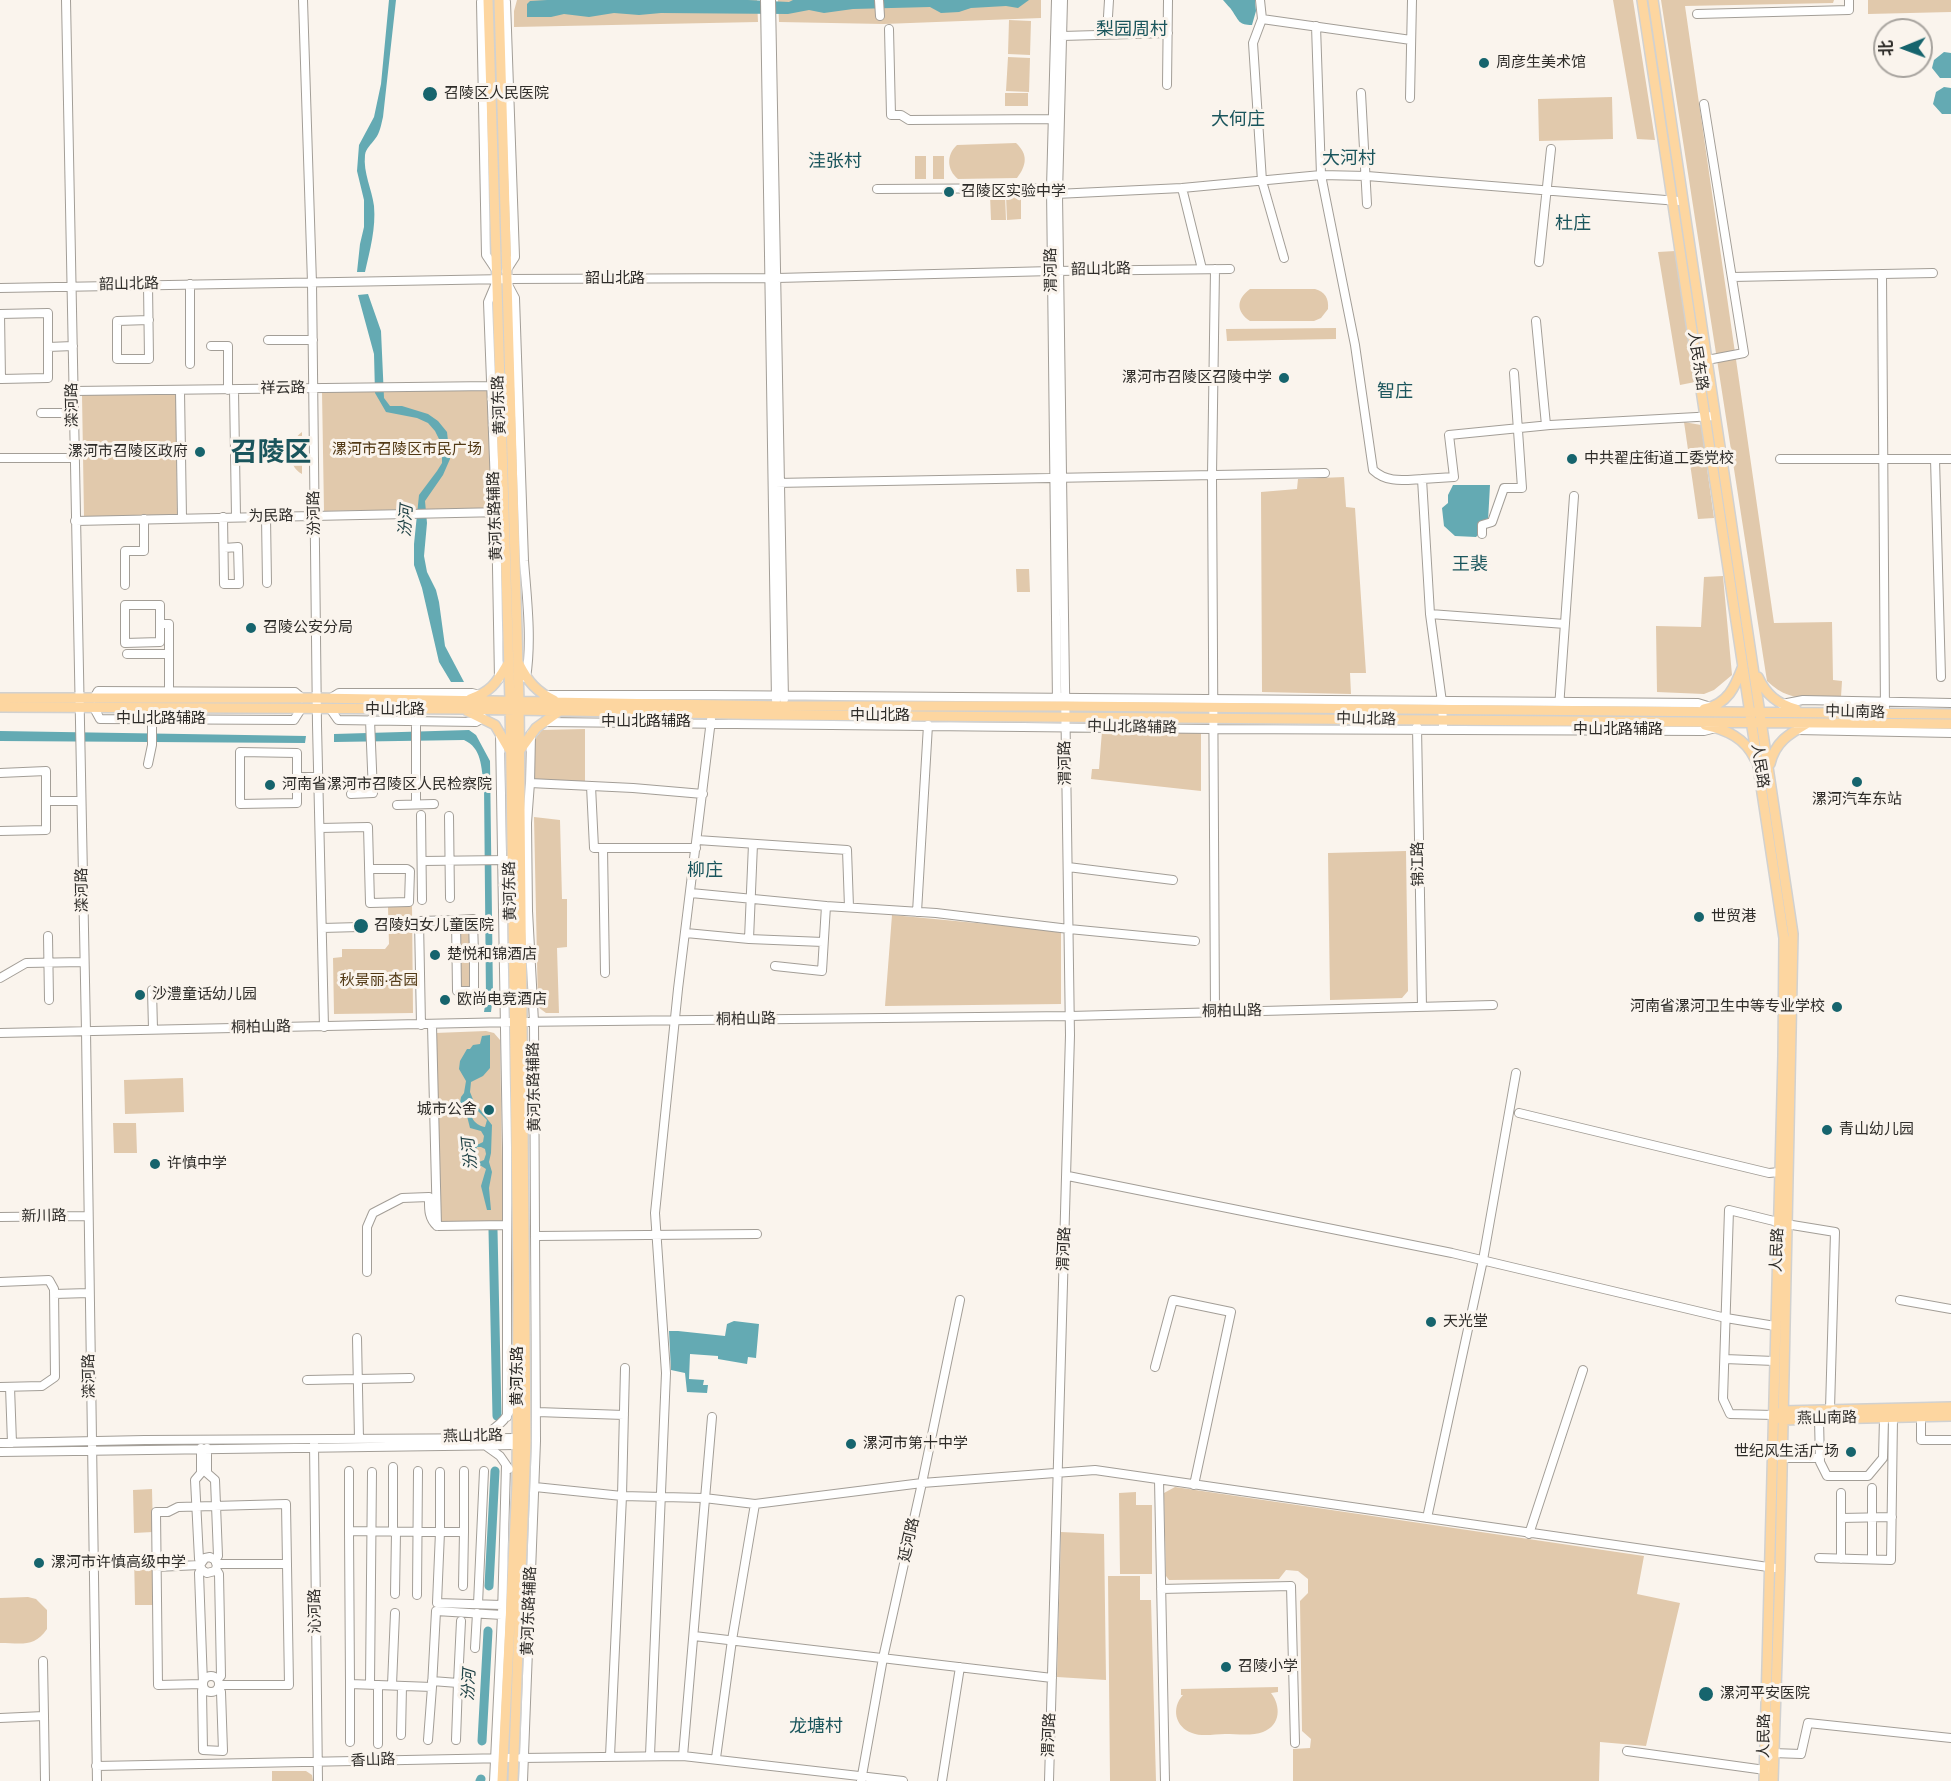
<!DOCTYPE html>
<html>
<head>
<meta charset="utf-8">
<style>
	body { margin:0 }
	#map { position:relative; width:1951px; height:1781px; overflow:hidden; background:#faf4ed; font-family:"Nunito Sans","Noto Sans SC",sans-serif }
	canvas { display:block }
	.north { position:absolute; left:1873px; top:18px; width:60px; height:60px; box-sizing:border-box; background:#faf4ed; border:2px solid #a8a49f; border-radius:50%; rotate:269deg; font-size:16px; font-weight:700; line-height:24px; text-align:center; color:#2e2c29 }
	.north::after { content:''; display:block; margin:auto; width:21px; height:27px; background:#16646d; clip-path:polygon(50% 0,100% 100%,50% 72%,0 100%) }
</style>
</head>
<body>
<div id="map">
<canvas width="1951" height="1781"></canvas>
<div class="north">北</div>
</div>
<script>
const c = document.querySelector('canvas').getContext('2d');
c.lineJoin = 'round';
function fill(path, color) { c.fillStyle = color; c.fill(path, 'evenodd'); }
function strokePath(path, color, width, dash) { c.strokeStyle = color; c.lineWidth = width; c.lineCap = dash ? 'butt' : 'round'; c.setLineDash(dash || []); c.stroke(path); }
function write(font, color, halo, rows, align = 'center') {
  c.font = font + ' "Nunito Sans","Noto Sans SC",sans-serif'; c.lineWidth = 6; c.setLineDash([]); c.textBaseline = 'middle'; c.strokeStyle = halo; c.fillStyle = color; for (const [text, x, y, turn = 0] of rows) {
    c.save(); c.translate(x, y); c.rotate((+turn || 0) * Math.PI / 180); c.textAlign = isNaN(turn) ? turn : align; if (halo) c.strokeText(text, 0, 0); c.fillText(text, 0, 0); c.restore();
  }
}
fill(new Path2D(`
	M517,0H757L758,22L514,27V11Z
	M778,0H1041V18L884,24L779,22Z
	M1613,0H1633L1655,140L1637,139Z
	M1661,0H1834L1833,3L1685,6L1774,623L1832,622L1833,680L1842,681L1841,697C1810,697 1791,704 1767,681Z
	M1868,0H1951V12L1868,14Z
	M1009,20L1031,21L1030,55L1008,54Z
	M1008,57L1030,58L1029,92L1006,91Z
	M1005,93H1028V106H1005Z
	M1612,97L1613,139L1539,141L1538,99Z
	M1016,143C1028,154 1027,165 1017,178L958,179C947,170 946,155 957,145Z
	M915,156H926V179H915Z
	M933,156H944V179H933Z
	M990,195H1005L1006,220H991Z
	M1006,195H1021V219L1007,220Z
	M1675,251L1695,382L1680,385L1658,252Z
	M1250,289H1315C1325,292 1329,298 1328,309L1321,318L1314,321H1250C1236,312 1236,299 1250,289Z
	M1336,328V339L1227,341L1226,329Z
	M490,389L492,508L324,511L322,392Z
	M176,394L177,516L84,517L82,395Z
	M1684,422L1701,425L1714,518L1698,519Z
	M302,432V442L298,446L296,453L302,464V474C286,465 288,442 302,432Z
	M1344,477L1346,507L1355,508L1366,673H1350L1351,694L1262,692L1261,492L1297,489L1298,479Z
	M1016,569H1029L1030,592H1017Z
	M1723,576L1732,675L1714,690L1704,694L1657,692L1656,626L1701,627L1704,577Z
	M585,729V782H535L534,740L542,730Z
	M1102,731L1201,733V791L1091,779L1092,769H1099Z
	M534,817L560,820L562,899H567V947L557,948L559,1013H546L538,1007Z
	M1406,851L1408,991L1402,998L1330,1000L1328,853Z
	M412,906L413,1013L334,1014L333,958L342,957V949H385L389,944L388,907Z
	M892,915L1061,931V1004L885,1006Z
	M460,921H471V989H461Z
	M486,1031L494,1033L500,1040L503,1222L439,1223L435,1033Z
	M183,1078L184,1112L125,1114L124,1080Z
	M113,1123H136L137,1153H114Z
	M1175,1487L1644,1556L1637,1594L1680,1603L1646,1746L1600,1742L1599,1781H1293V1749L1310,1748L1311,1739L1302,1731L1300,1601L1308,1593V1579L1298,1571L1286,1570L1279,1579L1169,1580L1166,1576L1164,1493Z
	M152,1489L153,1532L134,1533L133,1490Z
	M1136,1492V1505H1152V1574H1120L1119,1493Z
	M1061,1532L1104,1534L1106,1680L1057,1677Z
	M134,1555H152L153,1605H135Z
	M1108,1576H1140V1600H1151L1156,1781H1110Z
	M28,1597L36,1599L47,1610V1629C34,1648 21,1643 0,1643V1598Z
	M1278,1687V1692L1271,1693C1281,1706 1281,1725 1263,1732C1253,1736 1237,1734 1225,1734C1215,1734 1202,1737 1192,1733C1175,1727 1171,1708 1183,1695H1181V1689Z
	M272,1771H306L312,1775L313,1781H272Z`), '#e1c9ac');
fill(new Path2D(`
	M389,0H396L383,117C381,125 380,133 375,139C371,145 366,148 365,155C363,173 372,189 374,206C376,228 370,250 365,272H357L360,244L364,227V200L357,171L359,145L374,117L381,84Z
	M547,0H748L789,2L793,0H1029L1018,8L1006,6L971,8L959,12L941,13L930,7L853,9L824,13L809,10L788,14L661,13L639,15L614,13L589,17L564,14L551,17H527V4L530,1Z
	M1223,0H1255L1256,11L1252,25C1239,25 1239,21 1233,12C1230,7 1226,4 1223,0Z
	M1944,52L1951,53V78H1940L1932,68L1934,60Z
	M1944,87L1951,88V114H1942L1933,104L1936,92Z
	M368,294L381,331L384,398L390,406H402L428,414L438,421L447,432L450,459L443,475L425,501L427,523L424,556L427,572L436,590L439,602L445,646L464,682H451L439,662L422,588L414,565V544L419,495L437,471L442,463V445L435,431L428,423L417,418L386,412L375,393L374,354L358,295Z
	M1453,485H1490L1488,521H1480L1478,535L1476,537L1455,536L1444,526L1442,508L1448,503V495Z
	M469,730L476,735L490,761L493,996L491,1012H484L486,1000L484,785C481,767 482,748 464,740L334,742V734Z
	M0,731L306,736L305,743L0,741Z
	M490,1035V1068L483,1076L471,1082L470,1092L474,1102L492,1125L491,1153L489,1162L492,1172L489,1188L491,1210H487L481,1186L486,1169L475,1162L470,1156L473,1147L483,1142L484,1136L481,1131L470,1128L466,1112L460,1103L461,1097L464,1093L466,1081L459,1069L460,1061L467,1049H470L473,1045L480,1044L482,1036ZM472,1110H477L487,1120L485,1127C477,1126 469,1118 472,1110ZM481,1147L485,1149L486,1154L484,1160L479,1162L474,1156L477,1147Z
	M734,1321L759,1324L756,1358L748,1357L747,1364L718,1359V1356L690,1354L689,1379L704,1380L703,1385H708L707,1393L687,1392L685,1373L671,1370L669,1331H678L725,1336L727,1324Z`), '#64aab3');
strokePath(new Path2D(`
	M493,1230L497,1416
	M489,1586L495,1471
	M482,1741L488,1631
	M480,1781L481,1779`), '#64aab3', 9);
const minor = new Path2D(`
	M66,0L86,1031L97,1781
	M303,0L312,283L317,725L324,1027
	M765,0L776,700
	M771,0L784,699
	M879,0L880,16
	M1056,0L1051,188L1057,703
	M1260,0L1262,19L1253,43L1262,181L1284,258
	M481,2L486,255L496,270
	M506,2L515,257L506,271
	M1697,14L1849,10V0
	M1262,19L1411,40
	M1316,26L1321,175L1355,345L1373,470C1387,483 1403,480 1422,479
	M889,29L891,115H901L909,120L1053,119
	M1107,33L1109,0
	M1062,36L1168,33
	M1167,85L1168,0
	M1361,93L1367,204
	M1410,98L1412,0
	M1704,104L1744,353L1707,360
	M1182,188L1202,269
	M877,189L1051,188
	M1056,194L1182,188L1321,175L1367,176L1678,201
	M1539,262L1551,149
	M1882,274L1885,714
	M1732,277L1933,273
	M496,283L488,302L496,512L499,679
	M507,283L515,298L524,561C527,599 532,640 526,678
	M190,284V364
	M148,285L149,359H117V321L149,320
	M0,288L507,279L777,278L1052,271L1230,269
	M1536,321L1546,425
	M268,340H313
	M211,346H228V390
	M48,347V378L1,379L0,314L48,313V347L73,346
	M234,390L236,517
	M73,391L492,386
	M180,391L182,518
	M41,413H74
	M0,458H74
	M1780,459H1951
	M1935,459L1941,677
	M775,483L1325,473
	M223,517L224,584H239L238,547L224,548
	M266,517L267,583
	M75,521L503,512
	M1482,534V525L1492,522L1504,488H1522L1514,373
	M125,585V551H144V519
	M1430,614L1565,624
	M160,624V642L125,643V605H160V624H169V690
	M127,654H169
	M546,695H713L1698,703L1711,707
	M94,698L98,691L295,692L302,698
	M331,698L339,693H472L480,695
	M1782,704L1803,700L1951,703
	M94,708L100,719L294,720L301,709
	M1559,708L1574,496
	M331,710L338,720L476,722L483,718
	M416,721V804
	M545,722L1213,729L1704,731L1716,728
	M1443,725L1442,702L1430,614L1422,479L1454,477L1449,435L1550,425L1715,416
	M1417,727L1422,1007
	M1797,730L1951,733
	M500,734L507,1148V1417
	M148,764L152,745V708
	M0,773L46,771V830L0,831
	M297,777V803L240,804V752L297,753V777H319
	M530,783L633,788L703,794
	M591,786L594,848H696
	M351,794L373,793L370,720
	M46,801H80
	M397,805L434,804
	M421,815L422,900
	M449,816L450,898
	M320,828L368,827L370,903L409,902L410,871L407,869H369
	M697,840L847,850L849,907
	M603,848L605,973
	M422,861L507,860
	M1068,867L1173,880
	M691,893L826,906
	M917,912L928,725
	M322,928L360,927
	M686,933L749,939L823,942
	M48,936L49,1000
	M749,939L753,844
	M474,956V991H457L456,920L473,919L474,956H506
	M775,966L822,971L826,906L936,913L1069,929L1195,941
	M0,978L26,963L84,962
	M152,990L153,1029
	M1215,1012L1212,475L1215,269
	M421,1025L419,921L456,920
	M432,1025L437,1226L507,1225
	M0,1033L513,1022L1070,1016L1493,1005
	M1519,1113L1769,1173L1779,1172
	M1068,1176L1452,1253L1726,1318L1775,1326
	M0,1217L88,1216
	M1786,1224L1835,1232L1830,1409
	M537,1236L757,1234
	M367,1272V1227L373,1213L402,1198L429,1197C429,1208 428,1218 437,1226
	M0,1282L49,1280L54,1289L55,1377L42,1386L0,1387
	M54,1294L89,1293
	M1900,1300L1951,1309
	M357,1338L359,1439
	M1725,1359L1774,1361
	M1155,1367L1173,1300L1231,1312L1194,1485
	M307,1380L410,1378
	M10,1387L12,1443
	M537,1412L624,1415
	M1774,1415L1730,1414L1723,1399L1729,1210L1778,1222
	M1921,1417V1440H1951
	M1819,1419L1820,1462L1827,1476H1868L1883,1458L1884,1418
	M482,1437C503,1423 507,1419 517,1396
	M0,1443L145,1440L520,1438
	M314,1444L318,1781
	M486,1446L500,1456L509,1469
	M201,1448V1473L195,1480L199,1559L201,1562
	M207,1448V1473L215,1480L218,1556L215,1560L217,1566L215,1571L207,1573L202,1570L200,1565L205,1558L210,1557L215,1560
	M0,1452L517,1445L522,1443
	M1781,1458H1820
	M393,1467V1532
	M440,1472V1532H464V1471
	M1159,1480L1165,1781
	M535,1487L622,1496L704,1498L755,1504L922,1483L1095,1470L1775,1568
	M1872,1488V1559
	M1841,1493V1559
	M1427,1518L1483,1260L1516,1073
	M1841,1518L1892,1517
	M349,1531V1471
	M1529,1534L1583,1370
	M1819,1558L1891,1560L1893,1418
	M217,1564H287
	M156,1567L200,1565
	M201,1569L199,1573L203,1684L202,1691L203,1750L223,1751L221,1692L218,1688
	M216,1569L219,1574L221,1676L218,1679
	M463,1586L464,1532
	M1161,1589L1291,1586L1295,1743
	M395,1594L396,1532
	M417,1595L418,1471
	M478,1604L484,1471
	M502,1615L436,1611L432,1687L350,1684L349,1531L440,1532L437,1603L502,1605
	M694,1636L1052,1678
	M475,1648L477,1613
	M43,1661L44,1716
	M203 1684a8 8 0 1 1 16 0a8 8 0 1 1-16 0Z
	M432,1681L458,1683L461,1621
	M203,1684L158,1685L156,1512H168L178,1507L286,1504L289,1685H219
	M350,1684V1742
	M370,1684L372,1472
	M378,1685V1744
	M392,1685L395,1613
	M0,1718L44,1716L45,1781
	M401,1735L402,1686
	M428,1740L432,1687
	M456,1740L458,1683
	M1627,1751L1765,1770
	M1773,1753L1801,1754L1808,1723L1951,1738
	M650,1755L666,1373L655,1213L678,989L711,720
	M610,1756L622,1496L625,1368
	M683,1756L712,1417
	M521,1758L683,1756L903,1781
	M716,1758L732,1640L755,1504
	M96,1766L509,1758
	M494,1781L502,1615L506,1465
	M523,1781L536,1441L534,1022L528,911L527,823L530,783L531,734
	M861,1781L883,1658L922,1483L960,1300
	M942,1781L960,1667
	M1049,1781L1070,1035L1058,194L1063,0`);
const major = new Path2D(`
	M488,0L510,701L518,1275L517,1484L502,1781
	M499,0L519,701L526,1441L513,1781
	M1642,0L1784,938L1783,1056L1764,1781
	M1653,0L1793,934L1780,1569L1773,1781
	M519,664C528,682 537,692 554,700
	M1758,677C1766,695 1778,704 1796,709
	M0,698H316L784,706H1065L1951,714
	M470,699C490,692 496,684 507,665
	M0,707L462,709L784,715L1951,724
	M1704,709C1728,704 1735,687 1743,666
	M467,711L495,725L509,749
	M1705,725C1727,730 1745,738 1755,759
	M520,750L536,728L558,712
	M1770,764C1775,742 1789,734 1808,723
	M1779,1413L1783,1411L1951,1407
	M1779,1418L1782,1420L1951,1416`);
strokePath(minor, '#a39e97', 10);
strokePath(major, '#d1d1d0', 12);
strokePath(minor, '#fff', 8);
strokePath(major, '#fdd6a0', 9);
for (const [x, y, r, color] of [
	[1484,63,6,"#16646d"],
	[430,94,8,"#16646d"],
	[949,192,6,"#16646d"],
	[1284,378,6,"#16646d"],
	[200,452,6,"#16646d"],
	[1572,459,6,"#16646d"],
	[251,628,6,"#16646d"],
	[1857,782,6,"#16646d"],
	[270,785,6,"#16646d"],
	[1699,917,6,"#16646d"],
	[361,926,8,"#16646d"],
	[435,955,6,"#16646d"],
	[140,995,6,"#16646d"],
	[445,1000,6,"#16646d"],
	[1837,1007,6,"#16646d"],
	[489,1110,6,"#16646d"],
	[1827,1130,6,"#16646d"],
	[155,1164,6,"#16646d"],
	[1431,1322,6,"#16646d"],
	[851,1444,6,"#16646d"],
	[1851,1452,6,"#16646d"],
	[39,1563,6,"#16646d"],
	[1226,1667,6,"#16646d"],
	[1706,1694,8,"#16646d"]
]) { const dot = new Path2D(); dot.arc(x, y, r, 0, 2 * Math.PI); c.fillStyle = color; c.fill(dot); strokePath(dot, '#faf4ed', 2); }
write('15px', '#2e2c29', '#faf4ed', [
	["周彦生美术馆",1496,63],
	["召陵区人民医院",444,94],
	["召陵区实验中学",961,192],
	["漯河市召陵区召陵中学",1272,378,"right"],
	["漯河市召陵区政府",188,452,"right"],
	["中共翟庄街道工委党校",1584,459],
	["召陵公安分局",263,628],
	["河南省漯河市召陵区人民检察院",282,785],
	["漯河汽车东站",1857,800,"center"],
	["世贸港",1711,917],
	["召陵妇女儿童医院",374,926],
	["楚悦和锦酒店",447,955],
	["沙澧童话幼儿园",152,995],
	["欧尚电竞酒店",457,1000],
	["河南省漯河卫生中等专业学校",1825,1007,"right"],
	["城市公舍",477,1110,"right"],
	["青山幼儿园",1839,1130],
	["许慎中学",167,1164],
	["天光堂",1443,1322],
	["漯河市第十中学",863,1444],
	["世纪风生活广场",1839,1452,"right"],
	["漯河市许慎高级中学",51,1563],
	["召陵小学",1238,1667],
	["漯河平安医院",1720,1694]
], 'left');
write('15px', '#2e2c29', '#faf4ed', [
	["渭河路",1052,270,-91],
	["韶山北路",1101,270,-1],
	["韶山北路",615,279],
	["韶山北路",129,285,-1],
	["人民东路",1697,361,81],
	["祥云路",283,389,-1],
	["滦河路",73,405,-91],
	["黄河东路",500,405,-92],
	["汾河路",315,513,-91],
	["黄河东路辅路",496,516,-92],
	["为民路",271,517,-1],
	["中山北路",395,710],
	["中山南路",1855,713,1],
	["中山北路",880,716],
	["中山北路辅路",161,719],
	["中山北路",1366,720,1],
	["中山北路辅路",646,722],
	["中山北路辅路",1132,728,1],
	["中山北路辅路",1618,730],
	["渭河路",1066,763,-91],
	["人民路",1759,766,81],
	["锦江路",1419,864,-91],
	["滦河路",83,890,-91],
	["黄河东路",511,891,-91],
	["桐柏山路",1232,1012,-1],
	["桐柏山路",746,1020,-1],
	["桐柏山路",261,1028,-1],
	["黄河东路辅路",535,1087,-91],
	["新川路",44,1217,-1],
	["渭河路",1065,1249,-88],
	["人民路",1778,1250,-88],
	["滦河路",90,1376,-91],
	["黄河东路",518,1376,-90],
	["燕山南路",1827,1419,-1],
	["燕山北路",473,1437,-1],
	["延河路",910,1540,-77],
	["沁河路",316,1611,-91],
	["黄河东路辅路",530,1611,-88],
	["渭河路",1050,1735,-88],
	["人民路",1765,1736,-89],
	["香山路",373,1761,-2]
]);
write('15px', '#513814', '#faf4ed', [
	["漯河市召陵区市民广场",407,450],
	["秋景丽·杏园",379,981]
]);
write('italic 16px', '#1c3f43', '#faf4ed', [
	["汾河",407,521,-86],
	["汾河",471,1154,-96],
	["汾河",470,1685,-87]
]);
write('18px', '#1a555c', '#faf4ed', [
	["梨园周村",1132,31],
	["大何庄",1238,121],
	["大河村",1349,160],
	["洼张村",835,163],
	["杜庄",1573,225],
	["智庄",1395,393],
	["王裴",1470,566],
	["柳庄",705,872],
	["龙塘村",816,1728]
]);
write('bold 27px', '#1a555c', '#faf4ed', [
	["召陵区",271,454]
]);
</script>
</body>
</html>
